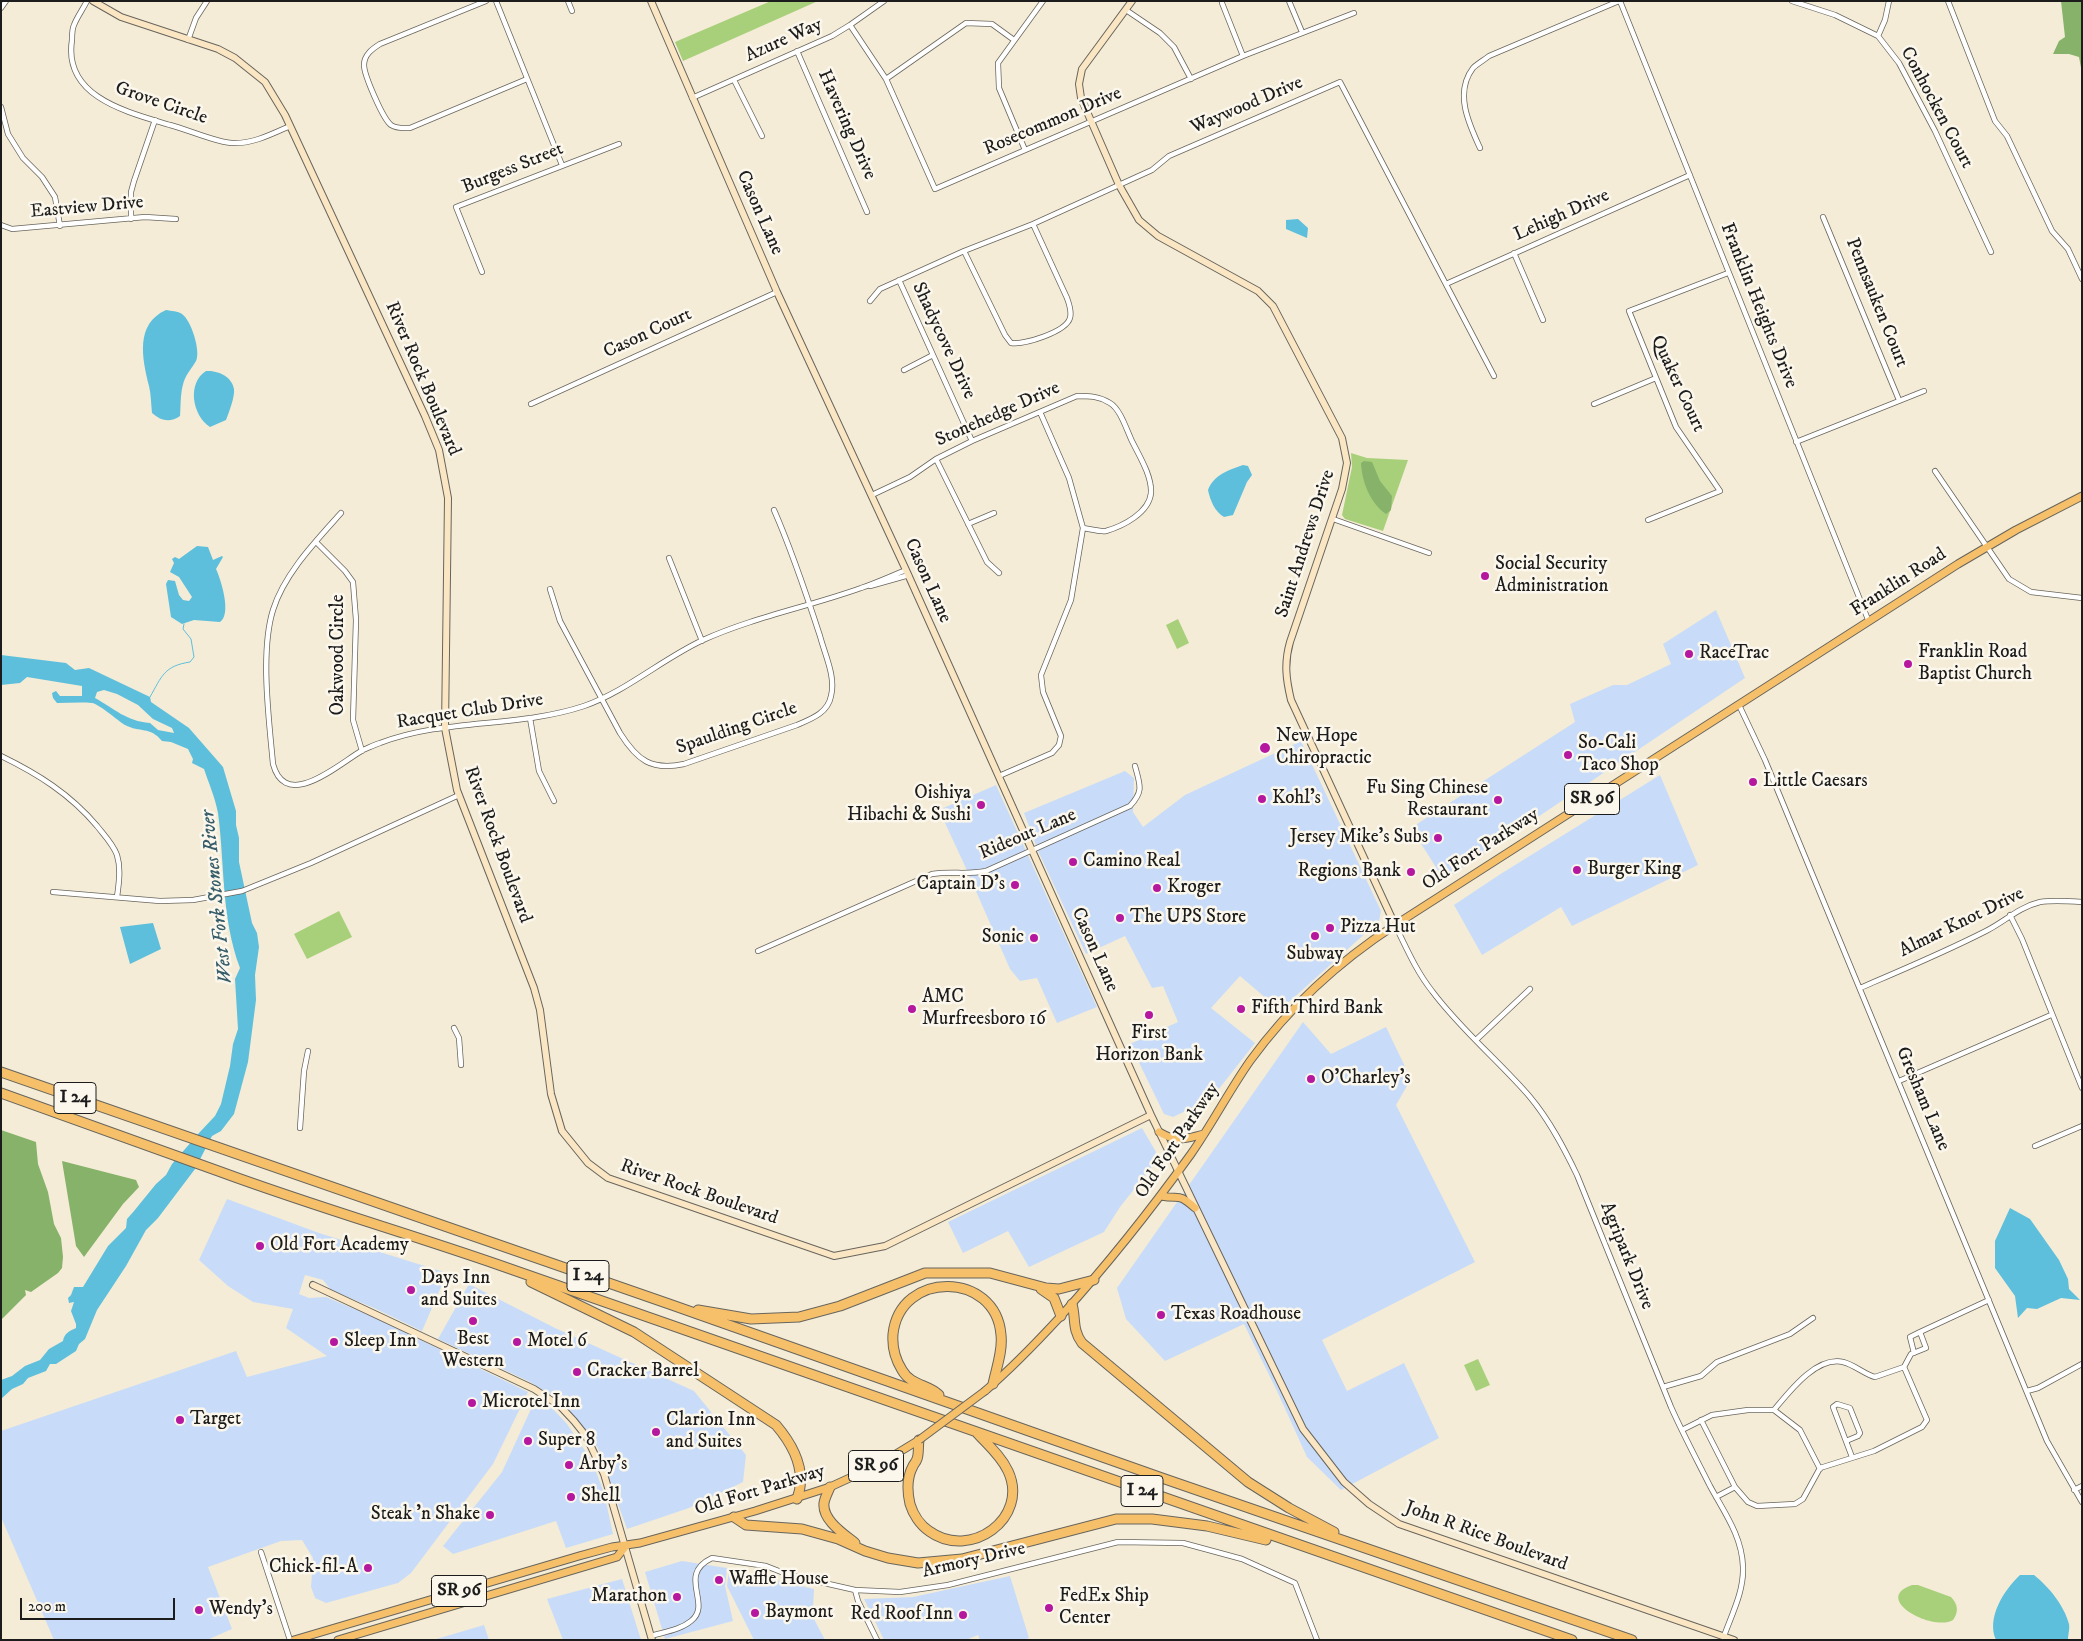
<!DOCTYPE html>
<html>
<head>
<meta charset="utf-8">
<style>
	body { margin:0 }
	#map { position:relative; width:2083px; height:1641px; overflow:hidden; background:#f4ecd6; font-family:"IM FELL DW Pica",serif }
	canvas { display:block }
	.frame { position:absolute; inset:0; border:2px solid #1c1c1c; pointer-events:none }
	.scale { position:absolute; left:20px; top:1598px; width:155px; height:22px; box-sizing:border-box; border:2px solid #1c1c1c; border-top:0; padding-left:6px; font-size:15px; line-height:18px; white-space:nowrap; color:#1c1c1c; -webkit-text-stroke:4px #fbf7ec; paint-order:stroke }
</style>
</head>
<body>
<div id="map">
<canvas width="2083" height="1641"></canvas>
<div class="frame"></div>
<div class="scale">200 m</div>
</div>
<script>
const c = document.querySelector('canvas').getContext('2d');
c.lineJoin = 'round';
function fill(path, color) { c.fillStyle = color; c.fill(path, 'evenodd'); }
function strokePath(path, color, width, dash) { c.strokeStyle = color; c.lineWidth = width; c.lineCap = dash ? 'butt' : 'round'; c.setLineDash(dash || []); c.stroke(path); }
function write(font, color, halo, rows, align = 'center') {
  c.font = font + ' "IM FELL DW Pica",serif'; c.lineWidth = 5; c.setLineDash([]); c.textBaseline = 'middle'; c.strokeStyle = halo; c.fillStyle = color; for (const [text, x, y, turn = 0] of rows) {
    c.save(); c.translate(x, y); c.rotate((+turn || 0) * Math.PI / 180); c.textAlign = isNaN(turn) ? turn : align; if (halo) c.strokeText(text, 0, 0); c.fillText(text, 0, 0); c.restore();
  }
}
fill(new Path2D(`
	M1716,610L1745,678L1444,880L1420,842L1417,824L1575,722L1570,704L1613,685H1627L1671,664L1663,644Z
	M1301,741L1381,911L1379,921L1280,1010L1240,976L1211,1008L1255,1043L1211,1099L1173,1117L1164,1114L1130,1044L1178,1022L1163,986L1152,988L1125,936L1086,954L1039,853L1024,813L1125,771L1134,778L1133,812L1143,827L1185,795Z
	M1660,775L1698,865L1572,926L1561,907L1482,955L1454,905L1499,875Z
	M996,785L1097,1007L1057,1023L1037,978L1020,981L1010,969L965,866L939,810Z
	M1303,1022L1331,1054L1386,1027L1411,1079L1396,1105L1475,1262L1322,1340L1347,1391L1404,1363L1439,1438L1341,1490L1307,1457L1277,1391L1244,1324L1165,1361L1126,1319L1117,1288Z
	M1142,1128L1156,1152L1151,1168L1120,1207L1104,1232L1029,1267L1008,1231L963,1253L948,1222Z
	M227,1199L319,1233L447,1273L422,1331L374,1308L331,1290L323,1280L305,1275L299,1294L309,1298L326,1297L373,1317L528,1392L493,1464L411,1573L398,1583L326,1603L315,1598L311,1587L313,1558L302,1540L281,1541L208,1567L232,1629L207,1640H54L1,1517V1431L236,1351L247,1377L327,1356L286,1328L293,1309L253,1302L228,1286L199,1260Z
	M469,1284L555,1328L694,1391L746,1455L743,1482L689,1508L627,1529L598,1448L574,1416L552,1395L528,1381L438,1339Z
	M536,1398L553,1409L567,1424L592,1461L604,1493L613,1534L566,1548L556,1521L453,1554L443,1546L502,1472Z
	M682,1561L727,1568L725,1586L733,1621L665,1639L645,1572Z
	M729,1569L814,1589L813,1610L814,1619L825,1640H754L727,1586Z
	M1010,1576L1029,1638L1024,1640H980L978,1635L966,1640H884L864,1599L913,1597Z
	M622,1579L641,1640H563L547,1599Z
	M484,1625L489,1640H433Z`), '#c8dcf9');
fill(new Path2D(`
	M771,1H818L683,61L675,42Z
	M1351,453L1367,458L1408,460L1383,531L1345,519L1342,515L1352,467Z
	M1178,619L1189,643L1177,649L1166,625Z
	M339,911L352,937L307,959L294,934Z
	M1478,1359L1490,1385L1476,1391L1464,1365Z
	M1912,1585H1918L1951,1597C1958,1604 1959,1612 1953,1620C1933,1632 1871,1599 1912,1585Z`), '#a8d07a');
fill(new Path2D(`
	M2061,1H2082V73L2079,57L2069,54H2053L2059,41L2065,37Z
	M1364,461L1372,462L1380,481L1392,496L1391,510L1386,514C1370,503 1362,482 1361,463Z
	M1,1130L36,1142L38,1164L48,1192L54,1224L61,1238L63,1257L62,1268L58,1273L31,1292L25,1290L26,1295L1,1320Z
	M62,1161L136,1180L139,1187L123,1204L84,1257L76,1246Z`), '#86b26a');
fill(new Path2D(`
	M1298,219L1308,228L1307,238L1286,229V220Z
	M166,310C171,311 178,311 182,314C191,320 201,351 196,361C192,368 187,373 184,381C180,393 181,404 180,416C170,423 161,421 152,413C151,404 151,394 149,386C142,358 135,324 166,310Z
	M206,371C217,370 232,376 234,389C235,397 229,412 226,420L210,427C192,415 187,383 206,371Z
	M1243,465L1248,466L1252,475L1247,482L1233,515L1224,517C1215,512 1210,500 1208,490C1214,475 1228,470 1243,465Z
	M197,546L208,547L213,560L222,556L223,557L216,569C221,580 232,614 220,622L194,620L182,624L171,617L166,584L168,580L175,581L179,595L183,600L189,601L192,597L179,577L170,572L174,563L172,559L175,557L179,559Z
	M1,655L66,663L75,670L89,668L150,697L151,702L189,728L223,767L236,811V825L239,838V862L252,923L257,933L259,947L255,975L256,1000L248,1062L234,1114L221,1131L212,1136L195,1169L158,1218L146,1230L126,1266L97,1310L85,1339L79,1344L76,1351L56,1364H50L46,1371L28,1378L23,1384L12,1389L1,1399V1380L12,1376L25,1366L40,1360L49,1349L63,1341C64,1334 69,1331 76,1328V1324L71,1311L74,1302L69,1303L68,1298L71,1295L74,1287H83L108,1246L126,1228L127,1219L134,1211L156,1184L166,1175L172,1164L199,1133L215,1116L221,1104L230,1066L233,1044L238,1029L235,979L240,968C221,917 225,866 218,813C215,797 209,784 204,769L192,763L193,759L188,749L171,742L162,741C150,726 140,733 125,725C117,720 99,704 92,703C81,702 69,703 57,703L53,698L52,693L56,691L60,696H82V686L27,677L20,683L1,685ZM104,690L117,694L138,705L153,719L172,728L174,733L158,730L150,723C126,721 115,709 95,698L97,692Z
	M153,923L161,949L130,964L120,927Z
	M2010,1208L2030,1219L2059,1260L2068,1279L2069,1289L2080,1300L2061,1298L2037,1309L2027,1308L2018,1318L2015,1296L1995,1268V1241Z
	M2020,1575H2034C2048,1586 2064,1605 2069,1624C2070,1628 2068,1635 2068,1640H1996C1986,1618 2004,1590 2020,1575Z`), '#5dbfdc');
strokePath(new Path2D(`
	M150,697C162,676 164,666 190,662L194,657L191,639L183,629L184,624`), '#5dbfdc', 1);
const street = new Path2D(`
	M87,1C83,9 77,17 74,25C72,29 72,35 72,40C63,97 127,112 170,125C186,129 218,143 232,143C253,144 272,134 290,126
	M486,1L380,44C372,49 364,55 364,65C364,75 383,119 391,125C397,129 403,128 410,128L527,79
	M496,1L562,165
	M568,1L572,11
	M1289,1L1302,32
	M1620,1L1869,622
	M1792,1L1835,15L1878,36L1899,63L1935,131L1991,252
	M1948,1L1995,121L2007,136L2052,231L2068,249L2082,279
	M1222,3L1243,56
	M1,8L6,1
	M1126,10L1160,33L1174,47L1191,79
	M850,25L886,79L935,189L1243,56L1354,13
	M1878,36L1885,20L1889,1
	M188,40L196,18L207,1
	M797,51L867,212
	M886,79L966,23L992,24L1014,40
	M734,80L762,136
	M692,98L832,36L850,25L884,1
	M1,107L8,134L23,158L42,177L55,197L60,226
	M1480,148C1469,124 1454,93 1473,68C1477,64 1484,60 1489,56L1619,1
	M1025,150L999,88L998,63L1043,1
	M1823,217L1899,400
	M131,219V192L134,181L155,120
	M1,225L12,229L145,217L176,219
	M964,251L1005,335L1011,343C1024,345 1066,332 1070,318C1072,311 1069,304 1067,298L1033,224
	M1514,253L1543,320
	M482,272L456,207L619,144
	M899,280L972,441
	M1446,284L1690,175
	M870,301L880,289L964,251L1033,224L1152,170L1169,156L1340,82L1494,376
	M904,370L933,355
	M531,404L777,292
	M1594,404L1656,378
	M1796,442L1924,391
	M936,459L987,562L999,573
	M1935,471L2009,579L2031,592L2082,598
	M872,495L910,477L936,459L972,441L1077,396C1089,396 1099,396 1110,403C1120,409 1126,428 1131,439C1138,454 1152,475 1151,493C1149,513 1123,526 1106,531C1100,532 1090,529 1083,528
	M341,513C316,541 284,574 273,610C260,652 269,720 273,764C286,813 341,762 363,750C368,748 374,745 380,743C445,718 518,728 584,706C627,691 662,659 703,640C754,617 808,607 861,588C876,583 891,576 906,570
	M1333,519L1429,553
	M1648,520L1720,491L1676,427L1629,311L1728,273
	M968,524L994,513
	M317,543L345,571L353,582L356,620L353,720L362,751
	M669,558L702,641
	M870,586L909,575
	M550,589L560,621L620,733C637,760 651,771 684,764L797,725C811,719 828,713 831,696C836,677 825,655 820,636C806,593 792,551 774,510
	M1739,705L1765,760L2047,1441L2082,1502
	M530,718L539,771L554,801
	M1,756C38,774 70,794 97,826C104,835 113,844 117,855C121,868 119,883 117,897
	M999,776L1052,753L1059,745L1061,736L1043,692L1041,675L1071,600L1083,528L1069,478L1040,412
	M53,892L160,901L193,900L242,891L311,863L459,795
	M2010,915L2022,939L2082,1088
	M1395,925C1406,947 1416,971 1432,991C1461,1030 1499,1061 1530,1097C1550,1121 1564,1148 1577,1175L1671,1407C1683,1434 1697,1460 1710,1486C1724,1512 1742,1536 1743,1567C1744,1591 1732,1614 1724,1636
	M758,951L932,874C951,871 968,875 986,871L1130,806C1144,791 1140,785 1135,766
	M1860,988C1902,970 1945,952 1986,931C2004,922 2019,907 2040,902C2053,900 2068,901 2082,902
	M454,1028L459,1038L461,1065
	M1476,1040L1530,989
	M1899,1081L2051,1015
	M300,1128L304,1071L308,1051
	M2035,1146L2082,1126
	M1914,1353L1910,1337L1920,1332
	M1663,1387L1701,1376L1717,1362L1790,1334L1813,1318
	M2027,1391L2038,1388L2082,1364
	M1774,1410L1800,1430L1820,1469
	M1701,1420L1735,1487
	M1682,1430L1712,1415L1748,1410H1774C1789,1392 1816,1356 1843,1362C1855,1365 1864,1374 1875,1377L1904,1367
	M1846,1441L1858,1436L1860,1433L1850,1408L1837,1404L1833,1407L1852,1457
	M2074,1490L2082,1486
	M1716,1497L1735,1487L1748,1502L1757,1506L1795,1504L1803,1499L1820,1468L1874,1451L1922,1427L1927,1420L1904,1367L1911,1354L1926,1348L1920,1332L1989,1300
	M261,1552L290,1640
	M855,1590L858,1601L877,1640
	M651,1636C664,1632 680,1630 691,1621C713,1604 676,1575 712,1558L766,1566L789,1575L855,1590L900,1592L948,1585L1118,1542L1183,1543L1242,1559L1295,1583L1317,1640`);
const secondary = new Path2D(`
	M93,1L121,17L218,49L235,58L265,82L285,115L425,416L439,450L448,498L445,728L457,790L534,988L540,1010L551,1094L562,1131L588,1163L608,1178L834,1256L885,1246L1151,1115
	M651,1L777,292L906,570L1151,1115L1303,1429L1344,1482L1369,1504L1399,1524L1734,1640
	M1132,1L1082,69L1079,84L1081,98L1119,185L1139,220L1158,236L1258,291L1273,306L1342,438L1347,463L1342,489L1290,642C1284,663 1286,679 1291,700L1395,925
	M313,1285L534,1389L560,1406L574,1421L586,1436L604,1474L652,1640`);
const primary = new Path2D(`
	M1159,1132C1178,1143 1184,1139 1204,1134
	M1161,1196C1181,1200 1177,1192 1195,1208
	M985,1391C1012,1368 1036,1343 1060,1317C1107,1265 1150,1211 1191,1154C1212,1124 1229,1091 1250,1061C1290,1006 1338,962 1395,925L1958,564L2016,530L2082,496
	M294,1640L579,1556L612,1547L640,1543L755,1511L830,1487L878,1465L919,1440
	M338,1640L617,1557L625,1547`);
const highway = new Path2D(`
	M1,1072L672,1305L1162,1478L1632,1640
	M1,1093C75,1119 148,1146 221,1172C313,1206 407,1233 499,1265C856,1391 1214,1515 1572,1640
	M531,1282L634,1332L776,1425C794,1446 807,1472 797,1499
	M1041,1289L1054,1298L1061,1316
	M1072,1304C1076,1318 1072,1330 1082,1343L1248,1482L1289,1508L1334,1532
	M698,1310L751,1319L799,1317L840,1306L925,1273H990L1046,1288L1059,1289L1094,1280
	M939,1395C928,1384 911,1386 902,1370C895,1359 892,1347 893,1334C900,1270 996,1271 1001,1335C1003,1351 996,1369 993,1384
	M919,1440C918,1446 919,1454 917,1459C916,1462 914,1464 913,1466C907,1477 907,1491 910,1504C913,1514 920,1525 929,1531C970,1561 1030,1518 1008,1471C1001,1456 988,1445 977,1433
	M830,1487C828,1492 825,1497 824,1503C822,1520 844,1534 855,1543
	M734,1517L746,1525L802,1529L838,1539L865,1551L888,1558L918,1563L962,1559L1116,1519H1152L1207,1526L1266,1540`);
strokePath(street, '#68655d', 6);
strokePath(secondary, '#68655d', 8);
strokePath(primary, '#68655d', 9);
strokePath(highway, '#68655d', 11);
strokePath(street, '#fff', 4.5);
strokePath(secondary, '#fbe6c4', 6);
strokePath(primary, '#f6c06b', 7);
strokePath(highway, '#f6c06b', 9);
const primaryBridge = new Path2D(`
	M919,1440L985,1391`);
strokePath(primaryBridge, '#68655d', 9, []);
strokePath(primaryBridge, '#f6c06b', 7);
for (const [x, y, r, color] of [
	[1485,576,5,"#b5179e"],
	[1689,654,5,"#b5179e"],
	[1908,664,5,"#b5179e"],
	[1265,748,6,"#b5179e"],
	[1568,755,5,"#b5179e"],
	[1753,782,5,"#b5179e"],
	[1262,799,5,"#b5179e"],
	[1498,800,5,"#b5179e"],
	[981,805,5,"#b5179e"],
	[1438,838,5,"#b5179e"],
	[1073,862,5,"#b5179e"],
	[1577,870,5,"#b5179e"],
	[1411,872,5,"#b5179e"],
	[1015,885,5,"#b5179e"],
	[1157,888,5,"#b5179e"],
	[1120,918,5,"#b5179e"],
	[1330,928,5,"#b5179e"],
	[1315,936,5,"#b5179e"],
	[1034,938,5,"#b5179e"],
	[912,1009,5,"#b5179e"],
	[1241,1009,5,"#b5179e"],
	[1149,1015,5,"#b5179e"],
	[1311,1079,5,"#b5179e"],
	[260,1246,5,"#b5179e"],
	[411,1290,5,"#b5179e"],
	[1161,1315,5,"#b5179e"],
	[473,1321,5,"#b5179e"],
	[334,1342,5,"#b5179e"],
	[517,1342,5,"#b5179e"],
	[577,1372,5,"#b5179e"],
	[472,1403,5,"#b5179e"],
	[180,1420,5,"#b5179e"],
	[656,1432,5,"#b5179e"],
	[528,1441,5,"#b5179e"],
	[569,1465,5,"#b5179e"],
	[571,1497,5,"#b5179e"],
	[490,1515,5,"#b5179e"],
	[368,1568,5,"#b5179e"],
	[719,1580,5,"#b5179e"],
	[677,1597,5,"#b5179e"],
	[1049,1608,5,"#b5179e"],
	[199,1610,5,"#b5179e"],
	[755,1613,5,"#b5179e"],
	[963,1615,5,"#b5179e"]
]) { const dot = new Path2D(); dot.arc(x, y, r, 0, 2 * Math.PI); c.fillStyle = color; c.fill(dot); strokePath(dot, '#fbf7ec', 2); }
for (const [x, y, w] of [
	[1592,799,55],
	[75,1098,42],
	[588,1276,42],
	[876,1466,55],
	[1142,1491,42],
	[459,1591,55]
]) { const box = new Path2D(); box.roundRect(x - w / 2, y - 15.5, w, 31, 4); c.fillStyle = '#fbf7ec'; c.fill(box); strokePath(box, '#1c1c1c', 1); }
write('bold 18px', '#1c1c1c', null, [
	["SR 96",1592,799],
	["I 24",75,1098],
	["I 24",588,1276],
	["SR 96",876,1466],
	["I 24",1142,1491],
	["SR 96",459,1591]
]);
write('19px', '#1c1c1c', '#fbf7ec', [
	["Azure Way",784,41,-24],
	["Grove Circle",161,104,19],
	["Waywood Drive",1247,106,-23],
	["Conhocken Court",1936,108,62],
	["Rosecommon Drive",1053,122,-23],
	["Havering Drive",846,125,66],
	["Burgess Street",513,169,-22],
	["Eastview Drive",87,208,-5],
	["Cason Lane",759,213,66],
	["Lehigh Drive",1562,216,-24],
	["Pennsauken Court",1876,303,68],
	["Franklin Heights Drive",1758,306,68],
	["Cason Court",648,334,-25],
	["Shadycove Drive",943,341,65],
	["River Rock Boulevard",422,379,67],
	["Quaker Court",1677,384,65],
	["Stonehedge Drive",998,415,-24],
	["Saint Andrews Drive",1306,544,-72],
	["Cason Lane",927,581,66],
	["Franklin Road",1899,583,-33],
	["Oakwood Circle",339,655,-90],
	["Racquet Club Drive",470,712,-9],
	["Spaulding Circle",737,729,-19],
	["Rideout Lane",1028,835,-23],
	["River Rock Boulevard",497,845,70],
	["Old Fort Parkway",1481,850,-33],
	["Almar Knot Drive",1962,923,-26],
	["Cason Lane",1094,950,66],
	["Gresham Lane",1922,1099,67],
	["Old Fort Parkway",1178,1141,-56],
	["River Rock Boulevard",699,1193,19],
	["Agripark Drive",1626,1256,68],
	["Old Fort Parkway",760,1491,-17],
	["John R Rice Boulevard",1486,1537,20],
	["Armory Drive",974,1561,-13]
]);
write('19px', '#1c1c1c', '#fbf7ec', [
	["Social Security",1495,565],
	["Administration",1495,587],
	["Franklin Road",1918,653],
	["Baptist Church",1918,675],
	["RaceTrac",1699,654],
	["New Hope",1276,737],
	["Chiropractic",1276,759],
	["So-Cali",1578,744],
	["Taco Shop",1578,766],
	["Little Caesars",1763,782],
	["Fu Sing Chinese",1488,789,"right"],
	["Restaurant",1488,811,"right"],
	["Oishiya",971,794,"right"],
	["Hibachi & Sushi",971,816,"right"],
	["Kohl's",1272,799],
	["Jersey Mike's Subs",1428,838,"right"],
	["Camino Real",1083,862],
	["Burger King",1587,870],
	["Regions Bank",1401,872,"right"],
	["Captain D's",1005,885,"right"],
	["Kroger",1167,888],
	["The UPS Store",1130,918],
	["Pizza Hut",1340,928],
	["Sonic",1024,938,"right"],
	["Subway",1315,955,"center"],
	["AMC",922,998],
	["Murfreesboro 16",922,1020],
	["Fifth Third Bank",1251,1009],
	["First",1149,1034,"center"],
	["Horizon Bank",1149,1056,"center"],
	["O'Charley's",1321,1079],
	["Old Fort Academy",270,1246],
	["Days Inn",421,1279],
	["and Suites",421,1301],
	["Texas Roadhouse",1171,1315],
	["Best",473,1340,"center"],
	["Western",473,1362,"center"],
	["Sleep Inn",344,1342],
	["Motel 6",527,1342],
	["Cracker Barrel",587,1372],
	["Microtel Inn",482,1403],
	["Target",190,1420],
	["Clarion Inn",666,1421],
	["and Suites",666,1443],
	["Super 8",538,1441],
	["Arby's",579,1465],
	["Shell",581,1497],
	["Steak 'n Shake",480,1515,"right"],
	["Chick-fil-A",358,1568,"right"],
	["Waffle House",729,1580],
	["Marathon",667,1597,"right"],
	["FedEx Ship",1059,1597],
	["Center",1059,1619],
	["Wendy's",209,1610],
	["Baymont",765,1613],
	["Red Roof Inn",953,1615,"right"]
], 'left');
write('italic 20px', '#365d69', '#fbf7ec', [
	["West Fork Stones River",218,897,-96]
]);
</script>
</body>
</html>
